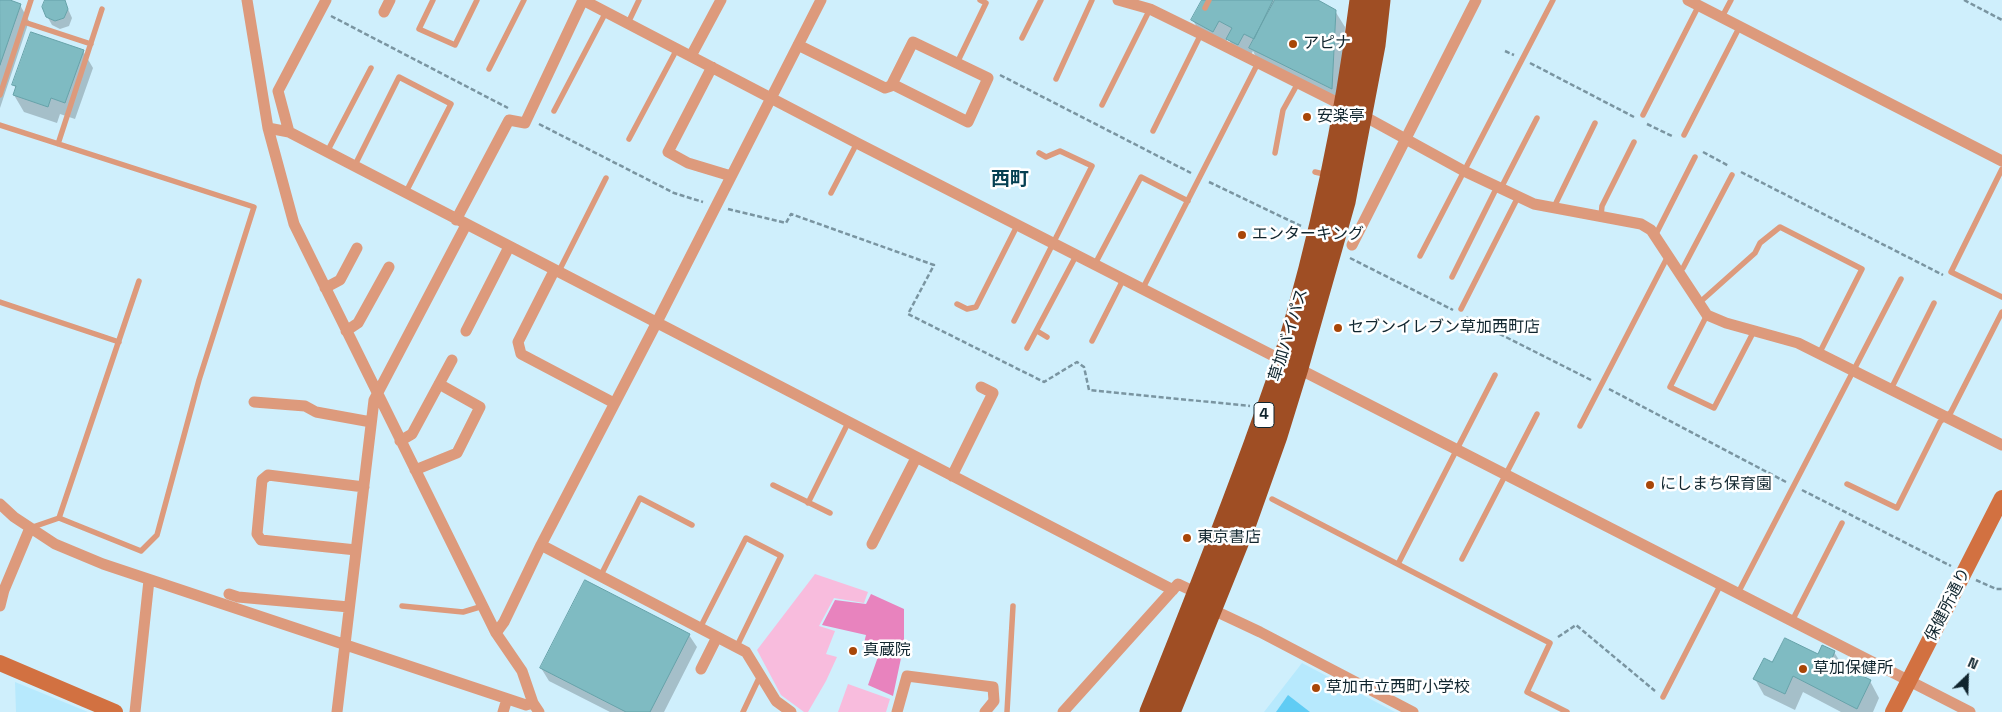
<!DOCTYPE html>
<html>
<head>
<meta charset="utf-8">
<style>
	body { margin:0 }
	#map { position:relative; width:2002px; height:712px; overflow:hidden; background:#cfeffc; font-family:"Space Grotesk",sans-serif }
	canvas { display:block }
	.north { position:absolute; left:1942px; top:652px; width:50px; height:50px; -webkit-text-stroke:4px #fff; paint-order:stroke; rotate:24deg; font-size:14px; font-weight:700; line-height:20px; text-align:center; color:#10252e }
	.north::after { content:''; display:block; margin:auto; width:18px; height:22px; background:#10252e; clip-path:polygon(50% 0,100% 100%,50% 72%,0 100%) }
</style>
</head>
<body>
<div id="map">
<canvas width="2002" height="712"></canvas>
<div class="north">N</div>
</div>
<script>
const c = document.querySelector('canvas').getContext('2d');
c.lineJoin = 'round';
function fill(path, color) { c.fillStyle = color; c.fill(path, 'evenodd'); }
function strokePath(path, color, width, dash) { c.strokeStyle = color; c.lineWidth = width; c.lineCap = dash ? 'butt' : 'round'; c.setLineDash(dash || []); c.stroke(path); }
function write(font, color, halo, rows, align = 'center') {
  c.font = font + ' "Space Grotesk","Noto Sans JP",sans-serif'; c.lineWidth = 5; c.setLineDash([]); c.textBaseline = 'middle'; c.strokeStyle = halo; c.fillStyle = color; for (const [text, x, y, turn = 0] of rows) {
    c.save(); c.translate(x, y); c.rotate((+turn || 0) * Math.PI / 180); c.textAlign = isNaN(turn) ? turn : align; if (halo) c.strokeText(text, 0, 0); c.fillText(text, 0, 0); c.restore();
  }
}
fill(new Path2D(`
	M1302,663L1395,712H1264Z
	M15,682L88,712H16Z`), '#b7e9fd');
fill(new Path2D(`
	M815,574L868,592L864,603L834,598L819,626L835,631L826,654L837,657L826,681L808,712H804L781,695L757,650Z
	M848,684L890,699L886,712H838Z`), '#f8bcdd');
fill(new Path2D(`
	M871,594L904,609V644L893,696L868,685L879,654L863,647L866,635L822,625L835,600L866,604Z`), '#e883be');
fill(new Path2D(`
	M1288,695L1310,712H1276Z`), '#60ccf4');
fill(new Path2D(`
	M0,0L20,5L29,21L0,108Z
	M47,0H64L72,18L69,26L60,29L52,25L47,16Z
	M1203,0H1316L1335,11L1345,27L1341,105L1260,65L1253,51L1248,61L1237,55L1228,38L1223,48L1202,37L1193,20Z
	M83,51L93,68L75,119L60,114L57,123L24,112L14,95L16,89L14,85Z
	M689,635L697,647L664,712H610L549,681L541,668Z
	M1834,652L1844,668L1870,681L1879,698L1873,712H1841L1803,692L1795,710L1764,695L1755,679L1773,663Z`), '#0003');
const building = new Path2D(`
	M0,0H10L21,4L0,65Z
	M45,0H65L68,9L64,18L55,21L46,17L42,7Z
	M1202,0H1273L1254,39L1244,34L1238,45L1226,39L1232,28L1219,21L1213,32L1191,20Z
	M1275,0H1318L1336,10L1332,89L1249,48Z
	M31,32L84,50L65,103L51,98L48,107L13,95L16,86L12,85Z
	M585,580L690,634L650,712H626L540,668Z
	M1785,638L1818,654L1822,645L1835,651L1831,661L1871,680L1857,709L1793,676L1785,694L1753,679L1764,658L1772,662Z`);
fill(building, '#7fbbc2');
strokePath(building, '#66a2a9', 1);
strokePath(new Path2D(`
	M1964,0L2002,20
	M331,16L508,108
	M1505,51L1514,55
	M1530,63L1634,117
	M1000,75L1191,173
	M539,124L674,193L703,202
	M1647,124L1674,137
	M1703,152L1729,166
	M1741,172L1943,275
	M1209,182L1301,226
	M728,209L786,223L791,214L934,265L908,314L1044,382L1077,362L1084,367L1089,390L1250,406
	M1350,258L1453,310
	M1466,317L1593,381
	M1609,389L1786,482
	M1802,490L1951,566
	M1976,580L1996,589H2002
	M1558,637L1576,625L1655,691`), '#7a95a1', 2.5, [5, 2.5]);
strokePath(new Path2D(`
	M433,0L419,29L455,45L477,0
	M1205,8L1209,0
	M1722,17L1731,0
	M24,22L91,44
	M628,23L639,0
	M1022,38L1041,0
	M957,63L986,3L980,0
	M489,69L524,0
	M1056,79L1092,0
	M0,95L31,0
	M1102,105L1150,9
	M554,111L606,12
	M1643,115L1699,5
	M0,125L254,207L199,380L157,535L141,551L59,518L30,528
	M1153,131L1201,34
	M1684,135L1740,26
	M629,139L677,49
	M58,144L102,9
	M327,152L371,68
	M1275,153L1283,110L1298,83
	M354,167L399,77L451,104L406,192
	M2002,169L1951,272L2002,297
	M1315,172L1328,175
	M1501,188L1537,118
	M831,193L857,143
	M1554,207L1595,123
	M1601,216L1602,206L1634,142
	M1654,234L1657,232L1695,157
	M1420,256L1553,0
	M1095,264L1141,177L1188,201
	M1678,272L1683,268L1732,175
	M558,273L606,178
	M1452,277L1497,187
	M1143,288L1258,63
	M0,302L119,342
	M1699,303L1755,253L1760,243L1780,227L1862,269L1820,352
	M957,304L967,309L976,307L1018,224
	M1461,309L1518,197
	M1707,315L1670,387L1714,408L1754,331
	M1014,321L1092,166L1060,151L1046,157L1039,153
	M1037,331L1047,337
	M1092,341L1124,278
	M1027,348L1077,254
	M1891,389L1934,303
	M1580,426L1668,256
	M1847,484L1897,508L1940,422L1951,412L2002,312
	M773,485L830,513
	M1272,499L1550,643L1527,692L1567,712
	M808,503L848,423
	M59,518L139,281
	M1462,559L1537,414
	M1398,564L1495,375
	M600,577L640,498L692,525
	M1738,593L1901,279
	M402,606L463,612L483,606
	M1792,621L1842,523
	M700,628L746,538L781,556L737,646
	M1663,697L1721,584
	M743,712L760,676
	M1007,712L1013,606`), '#dd9a7c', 5.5);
strokePath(new Path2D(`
	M247,0L268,128L294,224L496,633L522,671L533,703L539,712
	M583,0L857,143L1970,712
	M1118,0L1150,9L1201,34L1362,115L1464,171L1534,204L1641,224L1651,230L1707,315L1726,323L1798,343L2002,445
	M1688,0L2002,161
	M384,12L390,0
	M798,45L885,88L891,86L913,42L988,78L968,122L892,84
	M691,56L721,0
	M712,67L668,152L688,163L731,176
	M268,128L289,132L1173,590
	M289,132L278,91L326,0
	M456,220L509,120L525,123L583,0
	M1352,245L1476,0
	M554,271L518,342L521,354L614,403
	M325,288L340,280L357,248
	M346,331L358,323L389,267
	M466,331L509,247
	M254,402L305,406L316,412L371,422
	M400,441L412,434L452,360
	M415,470L457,453L480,407L439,384
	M952,476L993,393L981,387
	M0,504L14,517L55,544L103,564L526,705L533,703
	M872,544L916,458
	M541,545L746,652L776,701L791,712
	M356,550L261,540L257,534L262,480L268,475L364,487
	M229,594L238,597L349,607
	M0,606L4,590L30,528
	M1211,609L1260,632L1413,712
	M496,633L504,622L541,545L657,322L821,0
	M701,669L717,637
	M135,712L149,580
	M337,712L374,400L466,225
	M503,712L507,699
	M897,712L907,676L993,687L994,701L985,712
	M1063,712L1178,584L1197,593`), '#dd9a7c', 11);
strokePath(new Path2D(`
	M0,663L115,712
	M1893,712L2002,498`), '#d27141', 16);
strokePath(new Path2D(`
	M1150,712C1186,623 1221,534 1254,444C1264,416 1275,387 1284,358C1319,242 1345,121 1360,0
	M1170,712L1245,526L1277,436L1298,368L1345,202L1375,45L1380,0`), '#9f4e24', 21);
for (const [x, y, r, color] of [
	[1293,44,5,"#a84607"],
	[1307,117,5,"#a84607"],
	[1242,235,5,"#a84607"],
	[1338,328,5,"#a84607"],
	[1650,485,5,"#a84607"],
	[1187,538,5,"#a84607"],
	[853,651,5,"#a84607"],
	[1803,669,5,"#a84607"],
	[1316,688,5,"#a84607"]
]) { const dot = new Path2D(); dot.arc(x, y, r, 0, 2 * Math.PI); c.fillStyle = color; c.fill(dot); strokePath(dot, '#fff', 2); }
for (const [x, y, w] of [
	[1264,415,20]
]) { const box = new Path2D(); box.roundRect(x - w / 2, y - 12.5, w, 25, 4); c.fillStyle = '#fff'; c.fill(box); strokePath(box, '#10252e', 1); }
write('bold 15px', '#10252e', null, [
	["4",1264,415]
]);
write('16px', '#10252e', '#fff', [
	["アピナ",1303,44],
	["安楽亭",1317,117],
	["エンターキング",1252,235],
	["セブンイレブン草加西町店",1348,328],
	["にしまち保育園",1660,485],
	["東京書店",1197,538],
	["真蔵院",863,651],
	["草加保健所",1813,669],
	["草加市立西町小学校",1326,688]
], 'left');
write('16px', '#10252e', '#fff', [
	["草加バイパス",1289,335,-73],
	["保健所通り",1948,605,-63]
]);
write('bold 19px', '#064052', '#fff', [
	["西町",1010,180]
]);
</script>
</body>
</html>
